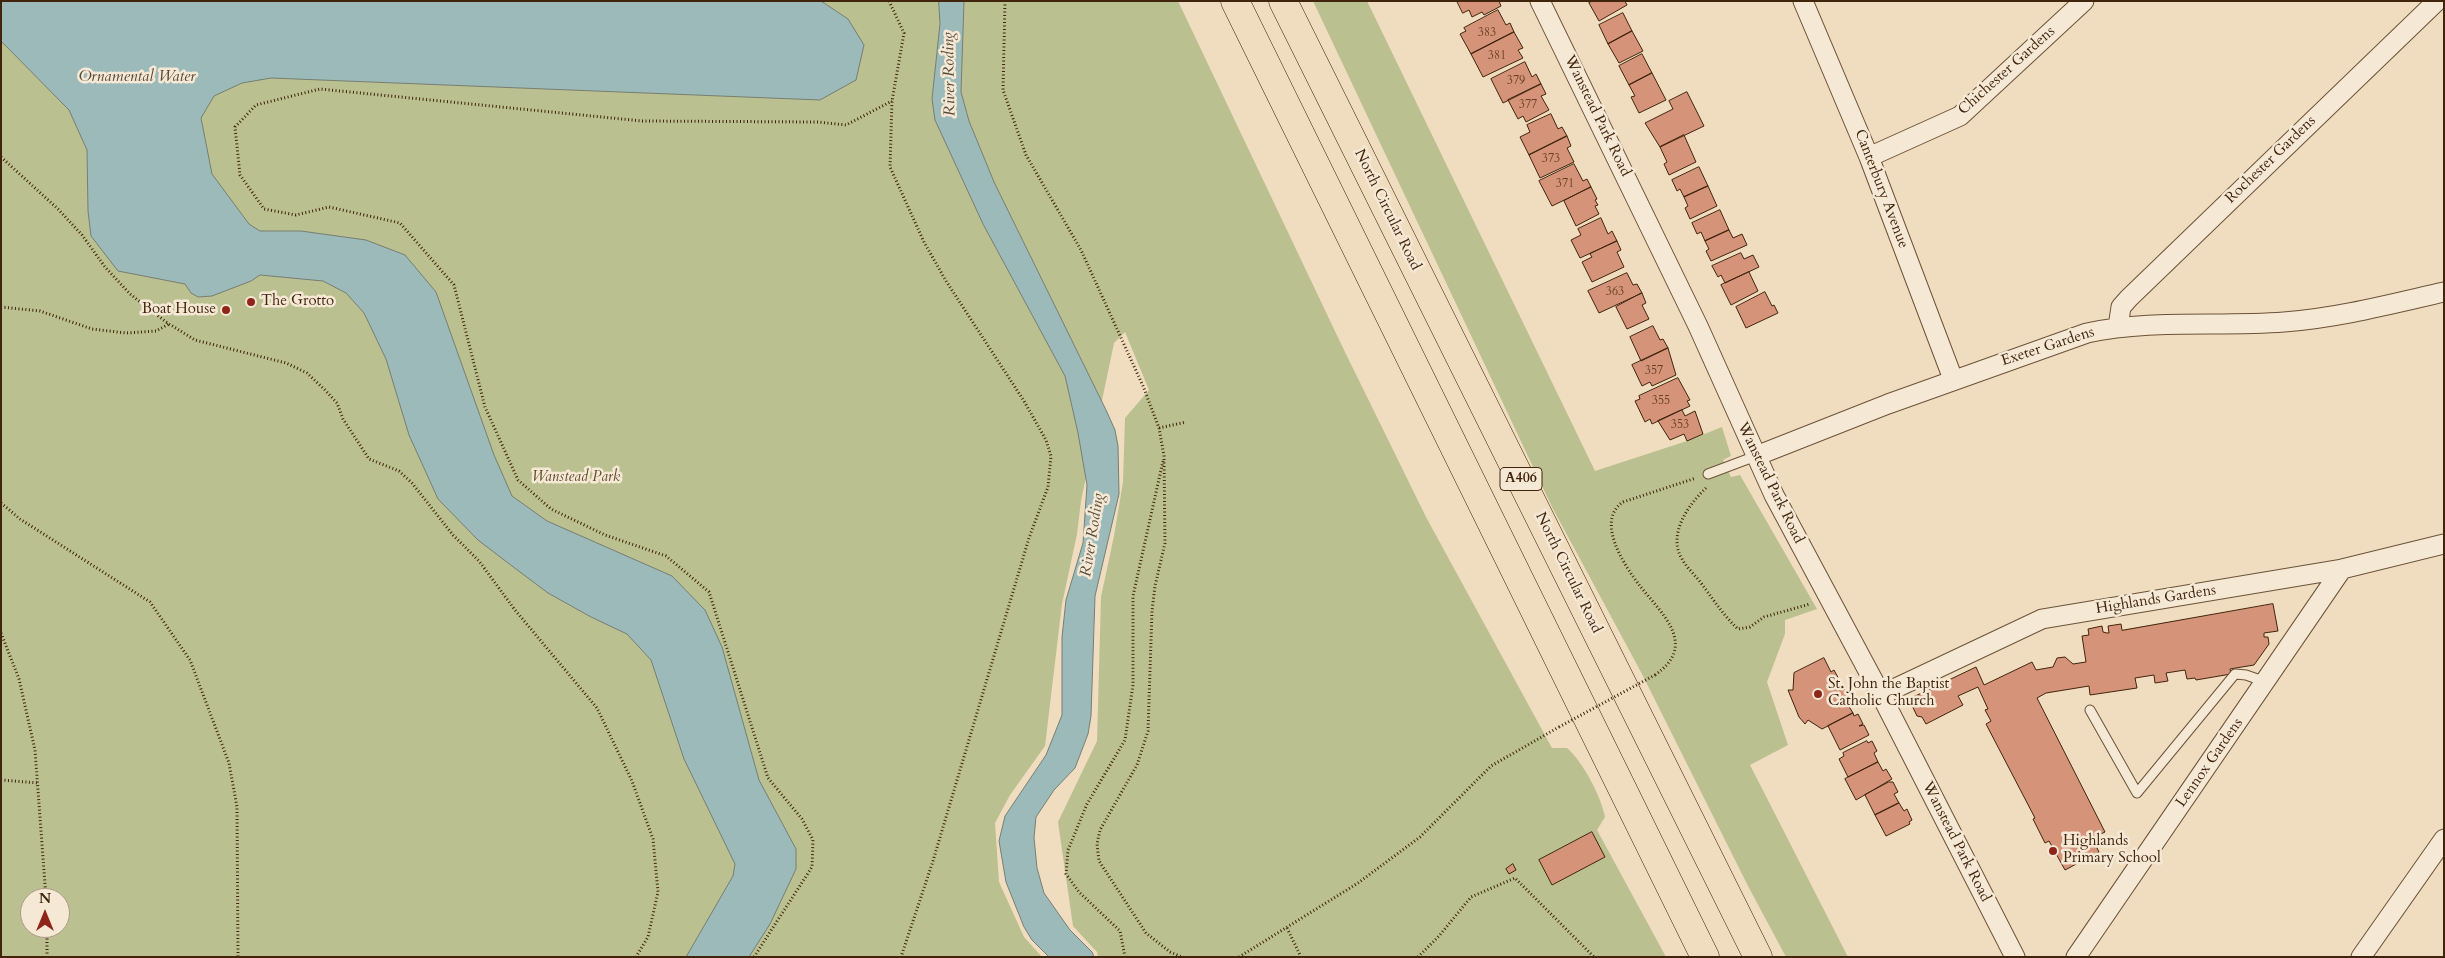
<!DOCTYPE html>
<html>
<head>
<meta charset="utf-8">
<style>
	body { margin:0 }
	#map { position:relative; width:2445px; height:958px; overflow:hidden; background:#f0dcbe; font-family:Cardo,serif }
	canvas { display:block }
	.frame { position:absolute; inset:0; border:2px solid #40240b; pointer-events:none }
	.north { position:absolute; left:20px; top:888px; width:50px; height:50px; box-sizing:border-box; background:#f5e8d5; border:1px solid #ad9a84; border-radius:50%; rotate:0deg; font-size:14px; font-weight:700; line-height:20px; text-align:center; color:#40240b }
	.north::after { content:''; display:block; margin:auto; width:18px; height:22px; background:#8f2418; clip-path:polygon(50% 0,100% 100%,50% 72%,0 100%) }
</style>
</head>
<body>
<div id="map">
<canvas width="2445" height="958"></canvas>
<div class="frame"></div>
<div class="north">N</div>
</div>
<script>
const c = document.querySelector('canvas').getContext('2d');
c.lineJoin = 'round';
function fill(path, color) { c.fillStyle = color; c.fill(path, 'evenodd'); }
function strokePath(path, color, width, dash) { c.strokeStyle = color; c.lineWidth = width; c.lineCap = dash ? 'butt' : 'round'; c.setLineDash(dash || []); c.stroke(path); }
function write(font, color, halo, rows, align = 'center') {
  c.font = font + ' Cardo,serif'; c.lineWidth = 5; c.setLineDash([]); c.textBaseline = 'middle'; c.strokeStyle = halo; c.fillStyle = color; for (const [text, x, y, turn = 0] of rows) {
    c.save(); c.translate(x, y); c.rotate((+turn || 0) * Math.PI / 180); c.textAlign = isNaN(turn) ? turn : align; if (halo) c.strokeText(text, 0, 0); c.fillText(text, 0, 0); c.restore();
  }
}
fill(new Path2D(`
	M1,1H1178L1343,348L1426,517L1552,748H1567C1583,762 1601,796 1605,817L1597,830L1666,957H1098L1097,952L1073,926L1058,822L1097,741L1101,597L1114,536L1123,482L1125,418L1149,390L1125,332L1114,343L1081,501L1077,534L1062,604L1045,746L1010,795L995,823L999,882L1024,937L1042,957H1ZM30,898H60V928H30Z
	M1313,1H1367L1595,471L1687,441L1722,427L1731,456L1723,460L1731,477L1740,475L1817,609L1785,620V634L1767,682L1788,745L1750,765L1848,957H1786L1748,886L1642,674L1552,507Z`), '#bbc090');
const water = new Path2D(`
	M1,1H821L848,19L864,45L856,80L820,100L271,78L242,83L214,96L201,118L212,174L249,224L260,231H301L366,240L405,255L436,292L494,455L512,496L547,521L672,576L705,610L722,647L759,780L796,849V869L770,924L749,957H686L733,876L735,864L684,759L651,660L627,634L591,617L548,593L512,566L478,540L438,499L409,435L386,359L364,313L346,293L323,281L260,275L251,281L212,296L198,297L191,293L185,284L118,271L91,236L88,211L87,150L69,110L1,41Z
	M939,1H964L961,92L969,121L994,182L1106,410L1115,430L1118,446L1119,494L1095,596L1091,716L1088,734L1075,768L1054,790L1036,817L1034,838L1037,868L1044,893L1070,930L1092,952L1094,957H1049L1032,940L1024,927L1006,882L999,841L1005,816L1046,755L1062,715V637L1066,600L1083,543L1087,485L1078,433L1065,376L983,224L935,120L932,99L940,24Z`);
fill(water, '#9cbab9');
strokePath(water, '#777e73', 1);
const building = new Path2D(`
	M1457,1H1499L1501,6L1484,15L1482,12L1472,17L1469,10L1463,13Z
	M1593,1H1625L1627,5L1599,21L1589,3Z
	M1498,10L1506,25L1510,23L1514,32L1471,54L1460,34L1466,31L1464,28Z
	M1623,13L1632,31L1608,44L1599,25Z
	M1632,31L1643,51L1619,63L1608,44Z
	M1514,32L1523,48L1518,50L1523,58L1483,77L1471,54Z
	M1642,54L1652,73L1629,85L1619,66Z
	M1525,62L1532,77L1536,74L1541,84L1503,103L1491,79Z
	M1652,73L1666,100L1639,113L1631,97L1635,96L1629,85Z
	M1541,84L1546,94L1541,96L1549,110L1526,122L1523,116L1518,119L1508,100Z
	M1687,92L1704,126L1660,147L1645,123L1673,109L1669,101Z
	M1551,114L1558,129L1562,127L1567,136L1529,155L1520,137L1530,132L1527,125Z
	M1684,135L1696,162L1669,175L1664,164L1667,162L1660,147Z
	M1567,136L1571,146L1567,148L1574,162L1540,178L1529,155Z
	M1574,164L1583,181L1587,179L1591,187L1552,206L1539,181Z
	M1699,167L1708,186L1684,197L1680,189L1677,191L1672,180Z
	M1708,186L1717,206L1690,219L1685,208L1688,206L1684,197Z
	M1591,187L1597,199L1595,200L1598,205L1595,206L1599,214L1576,226L1564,201Z
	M1720,210L1729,230L1705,241L1701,232L1697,234L1692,223Z
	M1601,218L1608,234L1612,231L1617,241L1580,258L1571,240L1581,235L1578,229Z
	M1729,230L1733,238L1742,234L1747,245L1711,261L1706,251L1709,249L1705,241Z
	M1617,241L1621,250L1617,252L1624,267L1592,282L1582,262L1592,257L1590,254Z
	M1741,253L1744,259L1753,255L1759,267L1725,283L1721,275L1718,277L1712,266Z
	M1749,272L1758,291L1731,305L1721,285Z
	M1627,273L1633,285L1637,284L1642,293L1599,313L1588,291Z
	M1765,292L1772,306L1774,305L1778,313L1746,328L1736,307Z
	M1642,293L1646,303L1642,305L1649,319L1627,329L1616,307Z
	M1653,326L1660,340L1663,339L1668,348L1641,361L1630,337Z
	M1668,348L1676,375L1652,386L1650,382L1642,386L1632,365Z
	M1678,378L1690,400L1687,401L1690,406L1652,424L1650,419L1645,422L1635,401L1640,399L1639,396Z
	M1682,410L1685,416L1695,411L1703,434L1687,441L1684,434L1670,440L1658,421Z
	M2273,604L2278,631L2264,633V637H2268L2269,644L2254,665L2230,669L2231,674L2196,680L2195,678L2187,679L2185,670L2166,673L2168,681L2155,683L2154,675L2135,678L2137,688L2090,695L2089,686L2046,693L2037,698L2105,832L2092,838L2099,852L2065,870L2049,841L2045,843L2033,819L2035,818L1986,724L1991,721L1985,710L1988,709L1978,687L1958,696L1963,705L1926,724L1922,717L1917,716L1909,699L1976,667L1984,685L2032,662L2036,670L2053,667L2057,658L2065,657L2073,664L2086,662L2082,636L2089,635L2088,629L2102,626L2103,632L2107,633H2109L2108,626L2121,624L2122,630Z
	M1824,658L1831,672L1834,670L1849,698L1845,700L1853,713L1822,729L1808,720L1805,724L1799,717L1788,690H1793L1794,673Z
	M1853,713L1854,716L1858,714L1863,724L1859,726L1864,725L1869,735L1840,750L1828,726Z
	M1867,741L1868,743L1872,741L1877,751L1874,753L1878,762L1848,777L1839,759L1844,756L1843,753Z
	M1878,762L1883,771L1886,769L1892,779L1856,800L1845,779Z
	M1889,782H1893L1898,792L1894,794L1899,803L1875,815L1865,795Z
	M1899,803L1904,811L1907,809L1912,820L1909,822L1910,824L1886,836L1875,815Z
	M1592,832L1605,857L1552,885L1539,860Z
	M1513,864L1516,870L1509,874L1506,869Z`);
fill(building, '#d59379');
strokePath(building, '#40240b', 1);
const lane = new Path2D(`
	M1708,474L1756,456
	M2090,710L2137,793L2235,674L2246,675L2266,682`);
const street = new Path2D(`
	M1540,1L1698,326L1774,495L1881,695L2015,957
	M1803,1L1869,157L1953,379
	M1869,157L1960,116L2084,1
	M2118,327L2121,307L2129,298L2437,1
	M1756,456L1888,404L2087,333C2151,319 2218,327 2284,322C2338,318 2391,304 2444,292
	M1881,695L2042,619L2342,569L2444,544
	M2076,957L2342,569
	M2361,957L2444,839`);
const highway = new Path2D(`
	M1235,1L1705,957
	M1283,1L1758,957`);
strokePath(lane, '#6c5238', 11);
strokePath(street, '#6c5238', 21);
strokePath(highway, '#40240b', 29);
strokePath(new Path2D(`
	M889,1L904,33L892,101L890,167L924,242L946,281L1024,401L1046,440L1051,456L1048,487L1029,538L933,861L901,957
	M1005,1L1003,90L1026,155L1081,250L1143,386L1159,428L1164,456L1165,543L1155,586L1152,611L1148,731L1137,765L1100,830L1097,844L1099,861L1146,933L1170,952L1182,957
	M1,157L58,209L82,235L105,267L130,294L166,322L195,340L286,363L307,373L325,390L337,403L343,419L369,459L399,471L412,483L453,535L479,561L515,610L597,708L632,781L653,839L658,892L648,937L636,957
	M1,307L40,311L92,329L126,333L156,331L169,324
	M1159,428L1186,422
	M1706,488C1689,504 1667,534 1682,559C1687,568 1695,575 1701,583C1713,599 1723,615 1738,629L1750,627L1764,617L1810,604
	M1,503L20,519L150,602L190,660L229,763L237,807L238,957
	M1,633L19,679L35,750L46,898
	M1655,675C1698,645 1663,615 1640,586C1624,565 1595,521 1623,502L1696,478
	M1,780L39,783
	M47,928V957
	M1287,928L1301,957
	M754,957L812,867L813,840L802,819L768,778L709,592L666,556L605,535L551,509L518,480L485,407L454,285L400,223L329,207L296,215L264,209L240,175L235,127L256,105L320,89L642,121L818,122L846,125L892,101
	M1125,957L1120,931L1079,892L1066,874L1068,850L1087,804L1125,740L1133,685V596L1163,461
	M1239,957L1358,883L1420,837L1491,766L1559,727
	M1418,957L1439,936L1471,897L1515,878L1594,957`), '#40240b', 3, [1, 2.5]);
strokePath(lane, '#f5e8d5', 9);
strokePath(street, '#f5e8d5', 19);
strokePath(highway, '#f0dcbe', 28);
strokePath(new Path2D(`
	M1559,727L1655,675`), '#40240b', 3, [1, 2.5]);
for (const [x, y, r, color] of [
	[251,302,5,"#8f2418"],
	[226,310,5,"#8f2418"],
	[1818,694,5,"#8f2418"],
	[2053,851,5,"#8f2418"]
]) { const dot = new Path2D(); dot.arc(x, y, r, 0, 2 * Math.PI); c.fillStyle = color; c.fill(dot); strokePath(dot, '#f5e8d5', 2); }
write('12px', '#654026', null, [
	["383",1487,33],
	["381",1497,56],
	["379",1516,81],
	["377",1528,105],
	["373",1551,159],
	["371",1565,184],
	["363",1615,292],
	["357",1654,371],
	["355",1661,401],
	["353",1680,425]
]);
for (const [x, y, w] of [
	[1521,479,42]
]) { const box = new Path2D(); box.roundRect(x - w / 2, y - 11.5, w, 23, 4); c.fillStyle = '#f5e8d5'; c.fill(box); strokePath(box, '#40240b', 1); }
write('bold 14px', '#40240b', null, [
	["A406",1521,479]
]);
write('15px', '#40240b', '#f5e8d5', [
	["Chichester Gardens",2007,71,-42],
	["Wanstead Park Road",1597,116,64],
	["Rochester Gardens",2271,160,-44],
	["Canterbury Avenue",1881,189,69],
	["North Circular Road",1387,210,64],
	["Exeter Gardens",2048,347,-18],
	["Wanstead Park Road",1770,483,64],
	["North Circular Road",1568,573,64],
	["Highlands Gardens",2156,600,-9],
	["Lennox Gardens",2210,763,-55],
	["Wanstead Park Road",1956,842,63]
]);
write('15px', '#40240b', '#f5e8d5', [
	["The Grotto",261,302],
	["Boat House",216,310,"right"],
	["St. John the Baptist",1828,685],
	["Catholic Church",1828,702],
	["Highlands",2063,842],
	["Primary School",2063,859]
], 'left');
write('italic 15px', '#5f4b2c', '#f5e8d5', [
	["Wanstead Park",576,478]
]);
write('italic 16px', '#574a36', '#f5e8d5', [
	["River Roding",950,74,-91],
	["Ornamental Water",137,77],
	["River Roding",1093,535,-81]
]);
</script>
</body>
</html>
